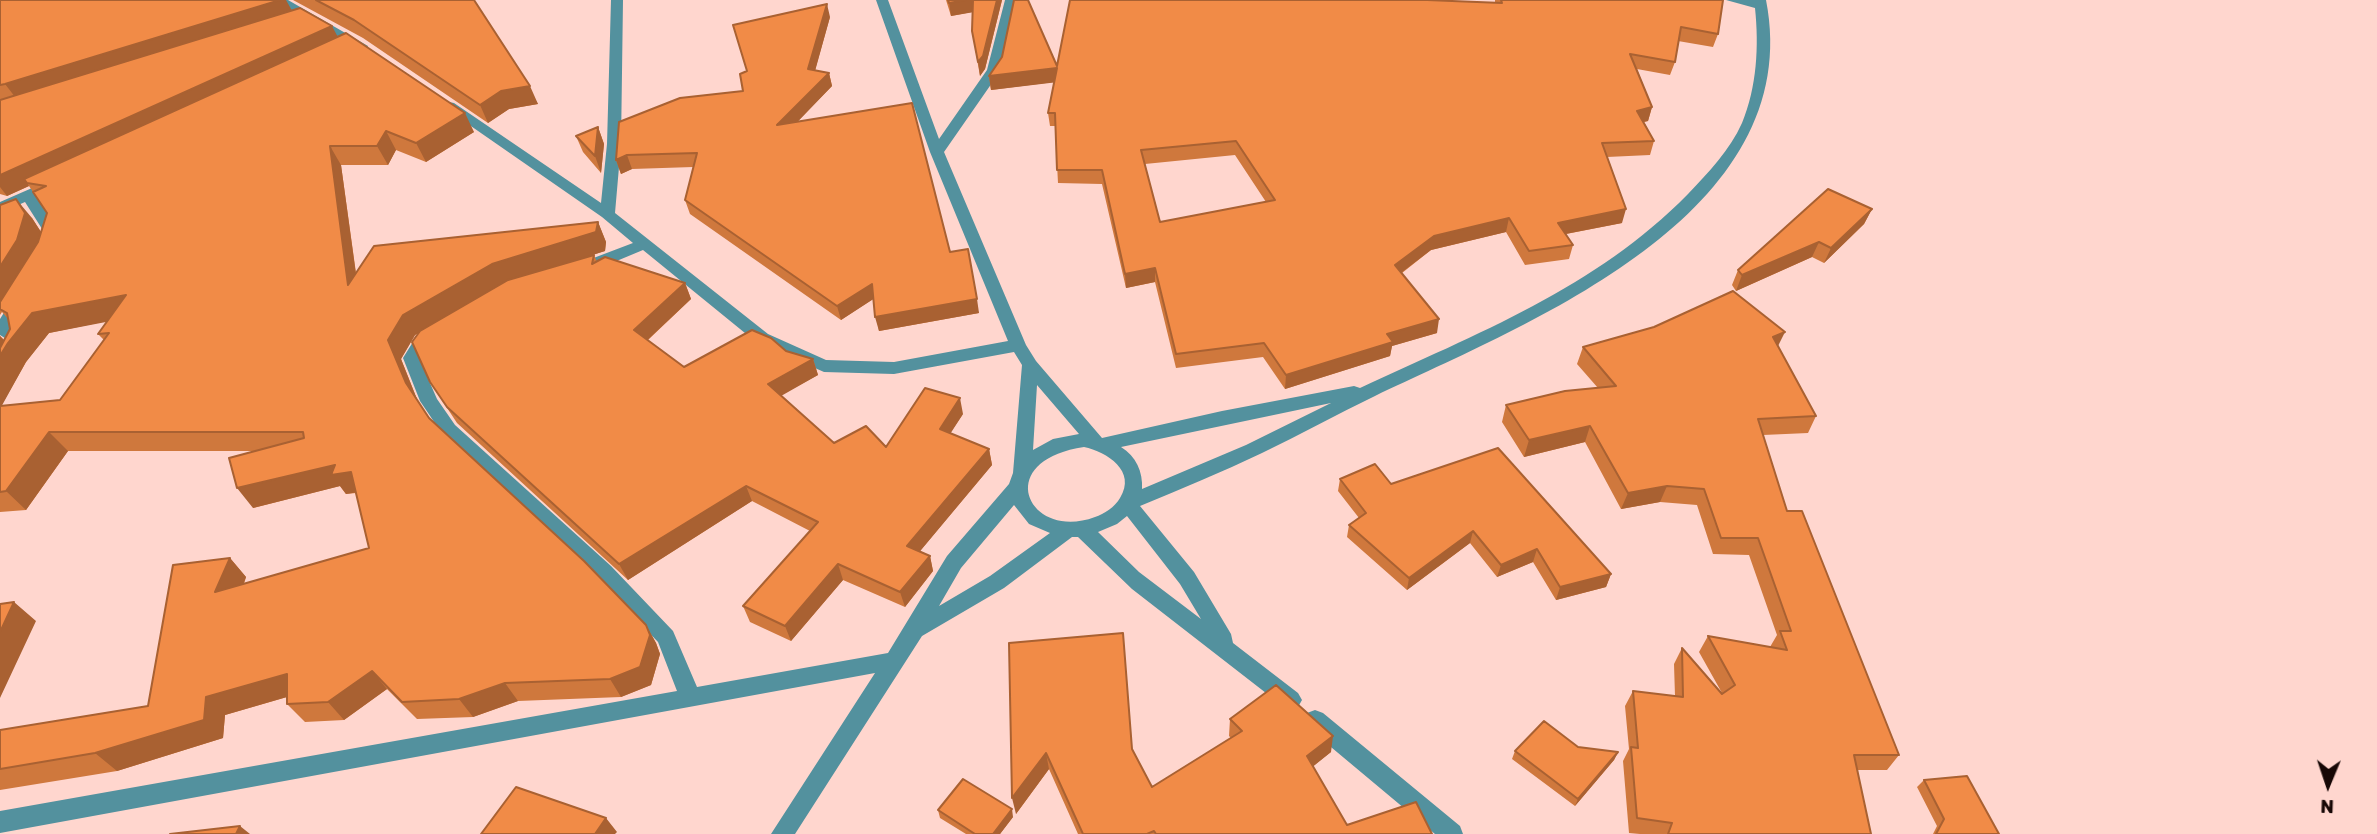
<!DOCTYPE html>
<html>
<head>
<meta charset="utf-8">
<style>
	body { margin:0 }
	#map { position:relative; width:2377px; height:834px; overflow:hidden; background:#ffd6ce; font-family:Rubik,sans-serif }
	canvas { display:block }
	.north { position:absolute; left:2293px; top:750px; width:70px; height:70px; -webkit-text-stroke:5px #ffd6ce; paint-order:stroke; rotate:182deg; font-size:19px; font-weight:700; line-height:28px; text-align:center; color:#160705 }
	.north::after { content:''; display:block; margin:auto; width:24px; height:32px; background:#160705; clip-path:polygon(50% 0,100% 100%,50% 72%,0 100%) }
</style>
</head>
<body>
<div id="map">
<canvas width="2377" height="834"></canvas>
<div class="north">N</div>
</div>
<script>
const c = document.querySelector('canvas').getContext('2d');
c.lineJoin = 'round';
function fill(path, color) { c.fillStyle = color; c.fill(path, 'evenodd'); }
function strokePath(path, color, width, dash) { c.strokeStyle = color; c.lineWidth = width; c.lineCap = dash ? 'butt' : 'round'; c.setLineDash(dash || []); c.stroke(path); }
fill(new Path2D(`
	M273,0H288L368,46L367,49H357Z
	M611,0H623L621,144L615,213L768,334L826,360L894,362L1008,341L930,152L876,0H888L939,139L987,70L1005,0H1017L1001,70L944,152L1026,345L1036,361L1102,438L1222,411L1354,386L1360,388C1476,334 1596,288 1688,194C1708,173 1730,150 1742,123C1757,87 1759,46 1755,8L1726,0H1766C1808,215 1528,323 1375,396C1337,414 1300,435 1262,453C1222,472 1181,489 1140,506L1194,572L1231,634L1233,643L1298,693L1302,700L1298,707L1291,709L1284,707L1132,589L1078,537H1072L1004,588L922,636L795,834H771L875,673L0,833V811L677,691L658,642L597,578L443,435L420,401L403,358L416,337L431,331L439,337L428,345L419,358L437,399L455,425L611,566L673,631L697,687L888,653L947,556L1009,484L1013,473L1022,365L1014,352L894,374L824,372L756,342L643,250L595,270H583L581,266L583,262L633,243L602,217L442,106L449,102L454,103L601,203L607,144ZM1037,385L1079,434L1053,439L1033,450ZM1331,403L1246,445L1142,489C1143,472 1136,456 1121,447ZM1084,447C1107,452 1137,471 1120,498C1115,507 1104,514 1095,517C1029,542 990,461 1084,447ZM1014,505L1029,524L1050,533L990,576L939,606L961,568ZM1127,516L1180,584L1201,619L1139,572L1098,532L1117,524Z
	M55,178L62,182L60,185L36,196L60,232L55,243L50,245L42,240L44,232L25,202L0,213V202Z
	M21,294L29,299L11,327L22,333L25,347L6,388L0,390V366L9,347L8,340L0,335V319L15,295Z
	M1315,710L1323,713L1460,826L1463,834H1435L1307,727L1304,720L1307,713Z`), '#53919e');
fill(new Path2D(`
	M0,0L292,11L338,36L474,132L426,162L396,150L388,165H341L356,273L598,222L606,242L605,251L576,260L594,255L597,262L685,283L691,299L648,340L684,367L786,351L813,359L818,375L781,395L834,443L886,447L963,414L950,433L989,449L992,465L920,551L930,556L933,571L905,607L843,580L791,641L750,622L743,606L810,531L752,501L628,580L457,423L430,382L420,332L415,335L401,359L417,399L429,418L646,625L656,643L660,654L651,685L621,697L518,701L473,717L417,719L387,689L344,720L305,722L287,704V697L225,715L223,738L117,771L0,790V730L148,706L230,558L246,577L244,584L369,548L356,493L346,494L340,486L253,508L255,451H68L26,510L0,512V336L4,340L10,329L8,319L2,312L0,315V205L32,218L41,232L47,213L29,186L7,196L0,194ZM107,321L98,334L104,340L60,400L1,406L26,362L49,333Z
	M293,0H474L538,104L509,109L488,123L363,38Z
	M946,0H1002L985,69L980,76L972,31V12L951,16Z
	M1495,0H1723L1718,34L1713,47L1678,41L1675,62L1670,75L1637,69L1652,107L1648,121L1644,122L1654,141L1650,155L1607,157L1622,223L1566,234L1573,245L1569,259L1525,265L1506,232L1431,250L1402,273L1437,333L1392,346L1390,356L1285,389L1263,357L1176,368L1155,282L1126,288L1102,184L1058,183L1055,126H1050L1048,113L1054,82L991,90L989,76L1002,57L1057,66L1495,2ZM1235,155L1266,202L1160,222L1145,164Z
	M830,17L815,70L829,73L832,86L797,122L950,252L979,313L879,331L873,299L841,320L690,214L685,200L693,167L632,169L621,174L616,160L743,91Z
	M598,127L604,144L601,173L583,152L576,136Z
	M1872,209L1864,224L1824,263L1812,257L1736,291L1732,285L1738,270Z
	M1778,346L1816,416L1808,433L1763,435L1787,511L1899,755L1887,770H1857L1871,834H1640L1629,833L1623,761L1629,749L1625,706L1633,691L1675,696L1674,664L1682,648L1722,693L1699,652L1708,636L1770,647L1777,635L1749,555L1713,554L1697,505L1660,502L1621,509L1585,442L1524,457L1502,422L1506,405L1598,388L1577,364L1583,347Z
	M1340,479L1391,484L1611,574L1606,587L1556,600L1533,562L1497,577L1470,543L1407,590L1347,537L1349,525L1359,518L1338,491Z
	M1009,643L1132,749L1152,787L1231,738L1229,736L1230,719L1331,752L1313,766L1347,825L1432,834H1078L1049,769L1016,814Z
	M1578,747L1618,752L1614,760L1575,806L1512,759L1515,751Z
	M1924,780L1999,834H1933L1937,826L1917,787Z
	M938,810L1013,817L1000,834H966L940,818Z`), '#cf783d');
fill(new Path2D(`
	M280,0H286L295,16L19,102L5,84Z
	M966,0H973L974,12L951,16L949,3Z
	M997,0H1002L985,69L980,76L978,62Z
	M827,4L830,17L812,82L808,69Z
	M332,26L341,43L27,183L29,186L7,196L0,187V175Z
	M1057,68L1058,82L991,90L989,76Z
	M829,73L832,86L781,139L777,125Z
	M530,86L538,104L509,109L488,123L480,105L501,91Z
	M1652,107L1648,121L1633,124L1637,111Z
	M465,113L474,132L426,162L416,143Z
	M598,127L604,144L601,173L595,156Z
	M386,131L396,150L388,165L377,146Z
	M330,146L341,165L360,304L348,285Z
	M627,155L632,169L621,174L616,160Z
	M16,199L32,218L41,232L34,259L0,309V267Z
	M1626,209L1622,223L1555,236L1558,223Z
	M1872,209L1864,224L1824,263L1831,248Z
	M1509,218L1506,232L1431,250L1393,279L1395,265L1434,236Z
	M598,222L606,242L605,251L502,284L415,335L401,359L418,402L406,383L388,340L403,315L492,264Z
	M1819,242L1812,257L1736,291L1742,275Z
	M1155,268V282L1126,288L1125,274Z
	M685,283L691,299L641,346L634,330Z
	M872,284L875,298L841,320L837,306Z
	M126,295L142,315L49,333L26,362L0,409V336L6,342L32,313Z
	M977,299L979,313L879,331L875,317Z
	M1439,319L1437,333L1392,346L1390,356L1285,389L1286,375L1387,334Z
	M1785,332L1777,348L1773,337Z
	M813,359L818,375L774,400L768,384Z
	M960,398L963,414L943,445L940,429Z
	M1590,426L1585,442L1524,457L1529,440Z
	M49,432L68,451L26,510L6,491Z
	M989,449L992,465L911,562L907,546Z
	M335,465L351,472L365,491L346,494L340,486L253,508L237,488Z
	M746,486L752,501L628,580L619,564Z
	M1667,486L1660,502L1621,509L1628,493Z
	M1473,531L1470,543L1407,590L1409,578Z
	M1537,549L1533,562L1497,577L1501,565Z
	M930,556L933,571L905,607L900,592Z
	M230,558L246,577L233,611L215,592Z
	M838,564L843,580L791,641L785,626Z
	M1611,574L1606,587L1556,600L1560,587Z
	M14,602L36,621L0,698V632Z
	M646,625L656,643L660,654L651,685L621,697L610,679Z
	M372,671L387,689L344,720L328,702Z
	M287,674L304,692L225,715L223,738L117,771L95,753L206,697Z
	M505,683L518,701L473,717L459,699Z
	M1333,736L1331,752L1305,773L1307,756Z
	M1618,752L1614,760L1575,806L1578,799Z
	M1046,753L1049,769L1016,814L1012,798Z
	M1012,809L1013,817L1000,834H993Z
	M606,818L617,832L615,834H595Z
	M240,826L250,834H236Z`), '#a96132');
const building = new Path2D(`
	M0,0H280L5,84L0,85Z
	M316,0H474L530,86L501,91L480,105L354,20Z
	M948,0H966L949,3Z
	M973,0H997L983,56L978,62L972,31Z
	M1014,0H1028L1057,66L1070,0H1427L1502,3L1501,0H1723L1718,34L1681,27L1675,62L1630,54L1652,107L1637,111L1654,141L1602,143L1626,209L1558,223L1573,245L1529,251L1509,218L1434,236L1395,265L1439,319L1387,334L1393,342L1286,375L1264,343L1176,354L1155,268L1125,274L1102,170H1057L1055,113H1048L1057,68L989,76L1002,57ZM1236,141L1275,200L1160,222L1141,150Z
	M827,4L808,69L829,73L777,125L912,103L950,252L968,249L977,299L875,317L872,284L837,306L685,200L697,153L627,155L616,160L619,122L680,98L743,91L740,74L747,71L733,25Z
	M300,8L332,26L0,175V100Z
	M346,33L465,113L416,143L386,131L377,146H330L348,285L374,246L598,222L596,232L492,264L403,315L388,340L406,383L429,418L584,561L646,625L650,635L640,667L610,679L505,683L459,699L402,702L372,671L328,702L287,704V674L206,697L204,720L95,753L0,769V730L148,706L173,565L230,558L215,592L369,548L351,472L331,475L335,465L237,488L229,458L304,438L303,432H49L6,491L0,492V406L60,400L109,333L98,334L126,295L32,313L8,343L0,356V348L10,329L7,313L0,309V302L38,242L47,213L33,192L46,186L27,183L24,179Z
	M598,127L595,156L576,136Z
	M1828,189L1872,209L1831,248L1819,242L1742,275L1738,270Z
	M16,199L25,213L17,240L0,267V205Z
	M594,255L592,264L605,257L685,283L634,330L684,367L752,330L771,338L786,351L813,359L768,384L834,443L866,426L886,447L925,388L960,398L940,429L989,449L907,546L930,556L900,592L838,564L785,626L743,606L818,522L746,486L619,564L447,407L430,382L412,342L420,331L508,280Z
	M1733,291L1785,332L1773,337L1816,416L1758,419L1787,511H1802L1899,755H1854L1871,834H1668L1672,823L1637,818L1631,747L1638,748L1633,691L1683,697L1682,648L1722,694L1735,685L1708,636L1787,650L1780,631H1791L1758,538H1721L1704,489L1667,486L1628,493L1590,426L1529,440L1506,405L1565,391L1616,386L1583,347L1654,327Z
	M1498,448L1611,574L1560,587L1537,549L1501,565L1473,531L1409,578L1349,525L1366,513L1340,479L1375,464L1391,484Z
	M14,602L0,632V604Z
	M1123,633L1132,749L1152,787L1242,731L1230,719L1276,685L1333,736L1307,756L1347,825L1416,802L1432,834H1156L1154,831L1147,834H1083L1046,753L1012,798L1009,643Z
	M1544,721L1578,747L1618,752L1578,799L1515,751Z
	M1967,776L1999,834H1936L1944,819L1924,780Z
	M963,779L1012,809L993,834H975L938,810Z
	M516,787L606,818L595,834H481Z
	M240,826L236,834H170Z`);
fill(building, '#f18b47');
strokePath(building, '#a96132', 2);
</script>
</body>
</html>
